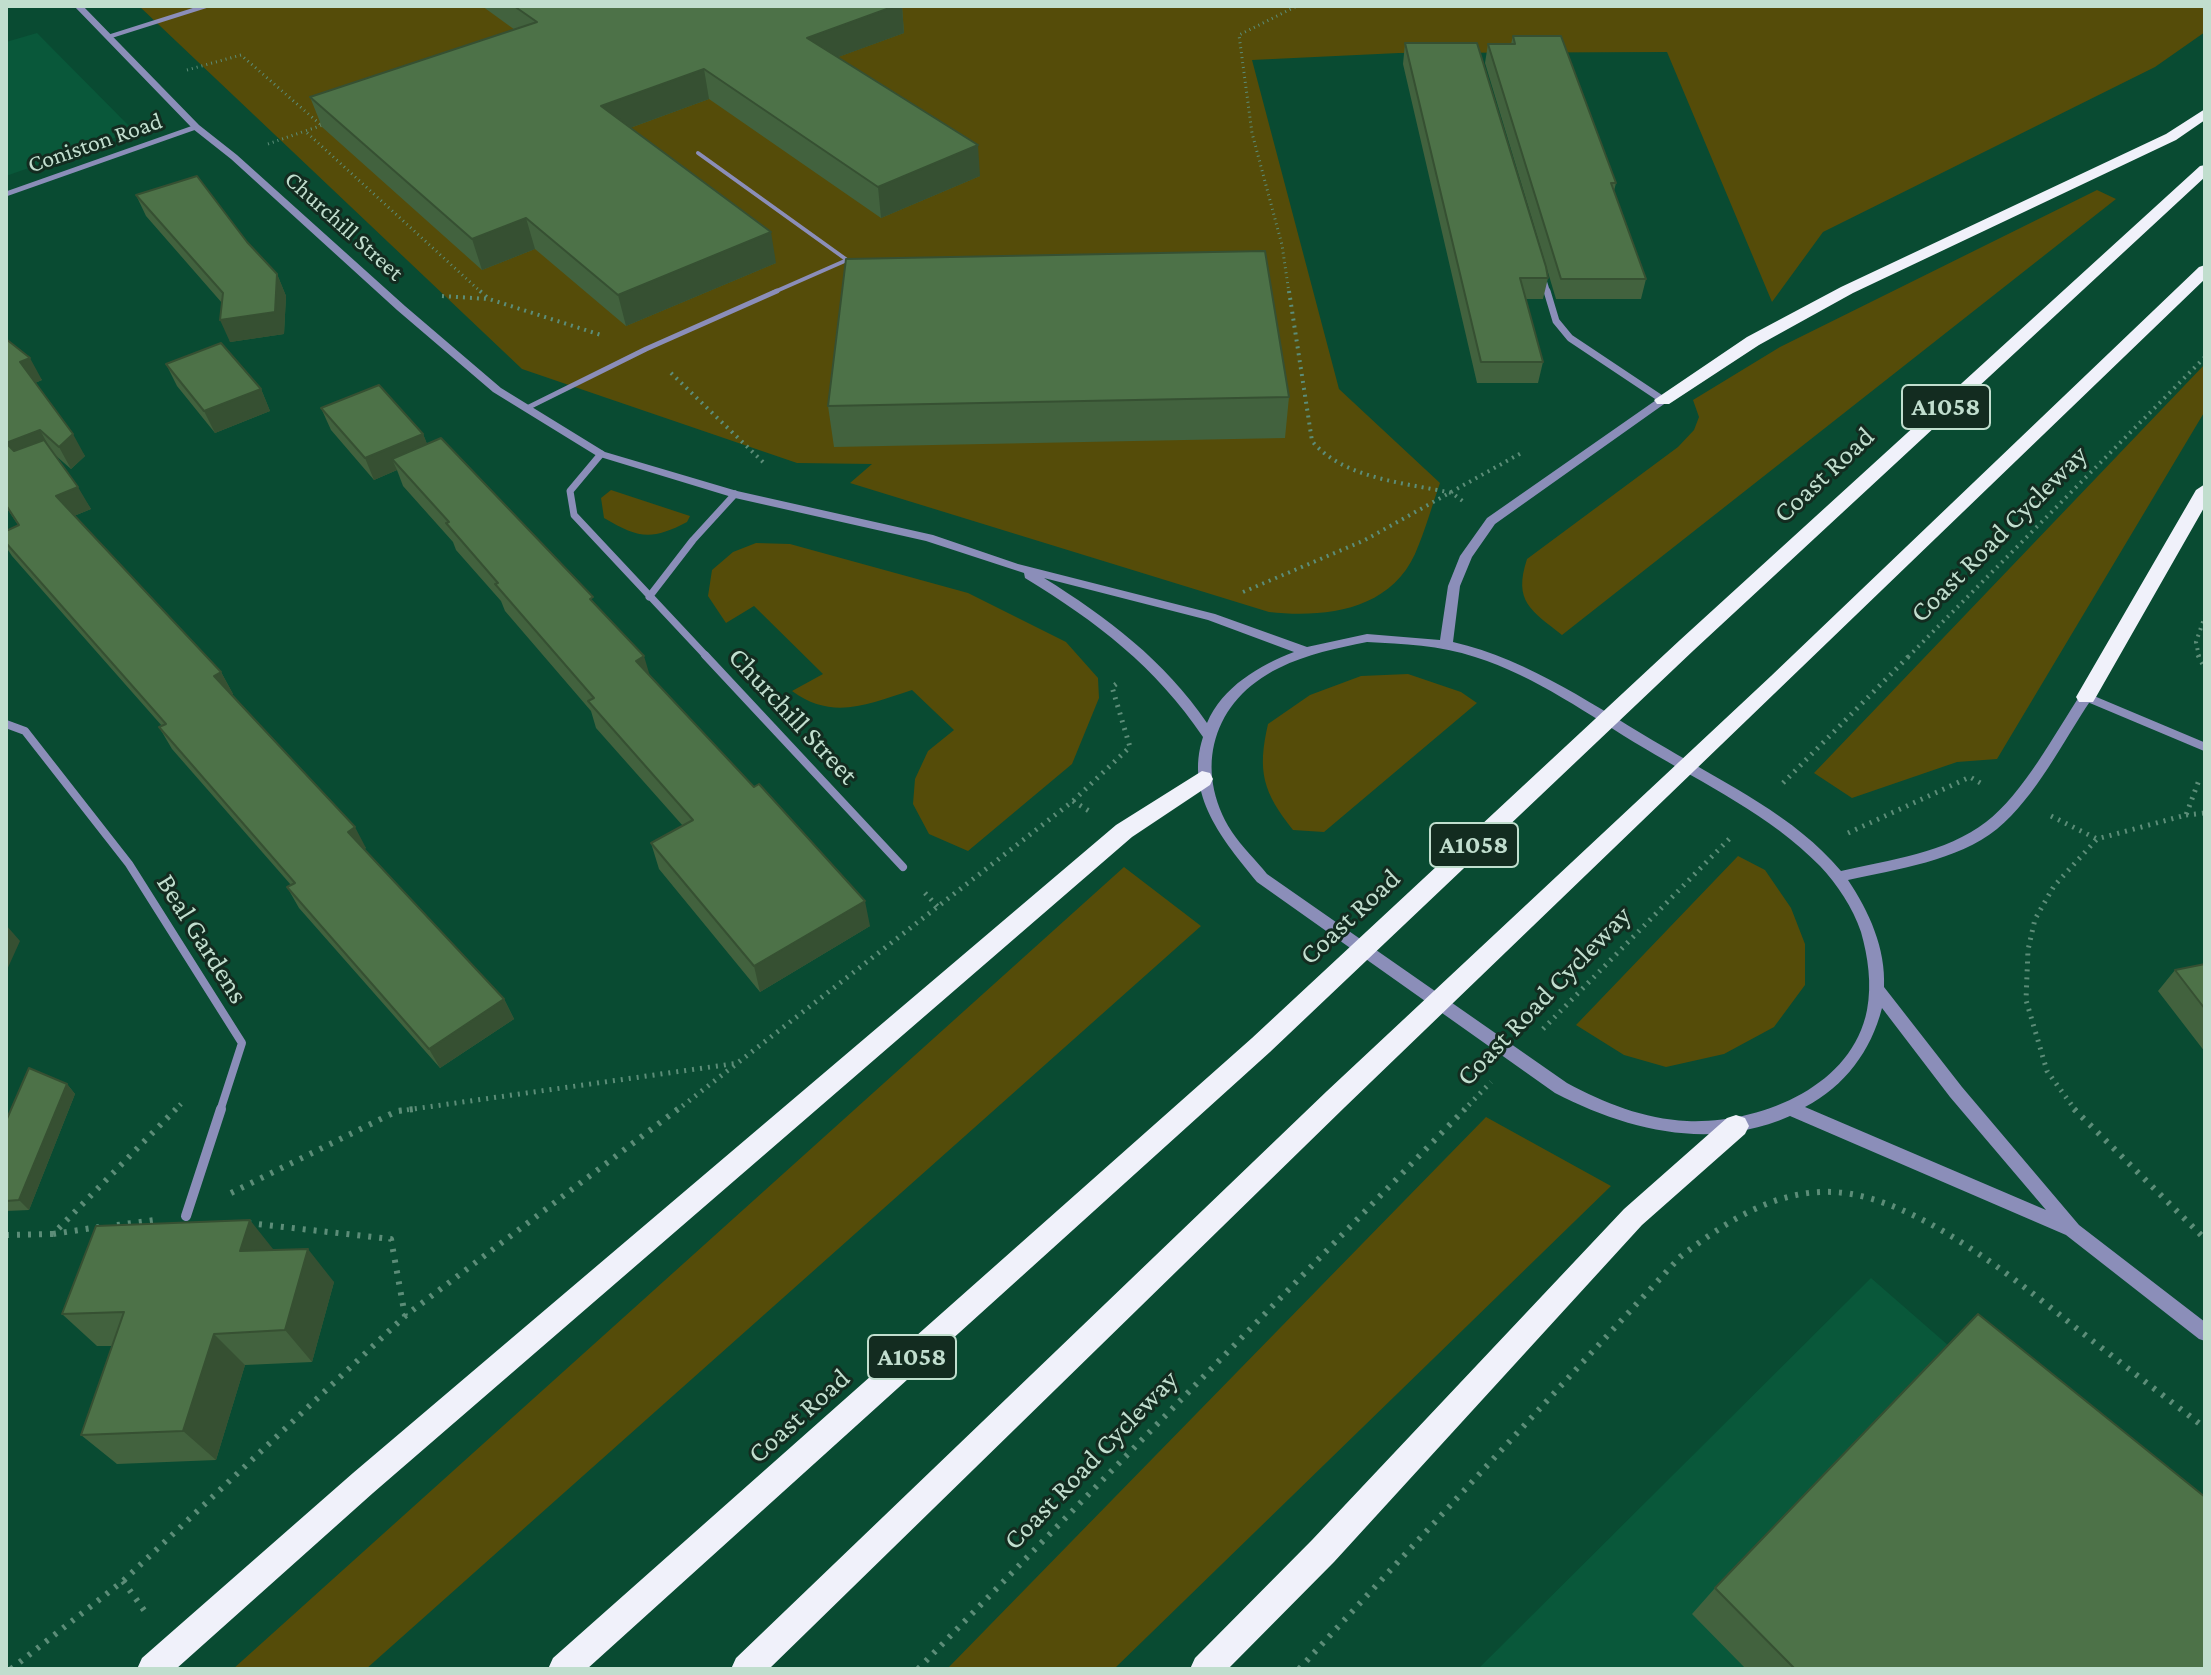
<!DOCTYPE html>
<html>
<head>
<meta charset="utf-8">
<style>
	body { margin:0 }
	#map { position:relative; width:2211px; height:1675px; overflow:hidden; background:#094b32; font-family:"Crimson Pro",serif }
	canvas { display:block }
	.frame { position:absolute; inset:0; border:8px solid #c1dece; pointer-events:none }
</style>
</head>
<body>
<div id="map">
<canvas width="2211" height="1675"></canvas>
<div class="frame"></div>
</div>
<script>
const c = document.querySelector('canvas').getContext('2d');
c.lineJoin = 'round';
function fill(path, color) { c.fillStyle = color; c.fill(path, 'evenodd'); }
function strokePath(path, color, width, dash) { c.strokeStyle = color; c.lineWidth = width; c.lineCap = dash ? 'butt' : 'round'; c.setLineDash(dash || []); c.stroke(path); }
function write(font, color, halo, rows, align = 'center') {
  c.font = font + ' "Crimson Pro",serif'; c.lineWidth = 6; c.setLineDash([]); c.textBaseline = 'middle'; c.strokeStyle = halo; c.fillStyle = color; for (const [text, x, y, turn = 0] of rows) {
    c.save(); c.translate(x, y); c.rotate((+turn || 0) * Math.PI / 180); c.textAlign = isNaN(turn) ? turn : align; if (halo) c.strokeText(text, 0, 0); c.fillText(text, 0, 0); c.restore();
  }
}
fill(new Path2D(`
	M37,33L134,131L6,176V42Z
	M1871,1278L1949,1346L2205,1669H1478Z`), '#09583a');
fill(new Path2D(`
	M139,6H2205V32L2155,67L1823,232L1772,302L1667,52L1399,53L1252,60L1339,389L1440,483C1432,506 1425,531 1415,554C1389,611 1324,618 1269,612L850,483L872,464L797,463L522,369Z
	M2097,190L2116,199L1562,635C1531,610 1513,602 1527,559L1678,447L1694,430L1699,417L1693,400L1780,347Z
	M2205,364V411L1997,759L1957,762L1852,798L1814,773Z
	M611,490L690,516L687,522C651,541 638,538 604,518L601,498Z
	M756,543L790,544L968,593L1066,642L1098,678L1099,698L1072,764L968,851L929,834L913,804L915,779L928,751L954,730L912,690C868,704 833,721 792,691L823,674L754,606L726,623L708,596L712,570L733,552Z
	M1408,674L1461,692L1477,703L1324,832L1293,830C1263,792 1257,772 1268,724L1310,695L1361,676Z
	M1738,856L1765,870L1791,908L1805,944V985L1774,1027L1724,1054L1666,1067L1624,1055L1576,1025Z
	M1124,867L1201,926L366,1669H233Z
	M1486,1117L1611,1186L1114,1669H947Z`), '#554c09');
strokePath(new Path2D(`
	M187,70L241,55L321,125
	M326,124L305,131L482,293
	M268,144L305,131
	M1289,293L1282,245L1252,133L1239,35L1297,6`), '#5c8d78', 3, [1, 4]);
strokePath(new Path2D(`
	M480,291L489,299L601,335
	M1289,291L1312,441C1343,479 1407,483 1452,493L1464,502
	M442,296L488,299
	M671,373L765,464
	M1243,592L1365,540L1523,452
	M1908,657L2205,357
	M2199,657L2196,642L2205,616`), '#5c8d78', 4, [2, 5]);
strokePath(new Path2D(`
	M2198,655L2205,668
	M1783,783L1910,655
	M1073,801L1089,811
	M2186,815L2205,813
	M2051,816L2097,839
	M1848,833L1970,777L1984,785
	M925,893L938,907
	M1543,1029L1732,836
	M174,1111L185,1100
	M399,1111L739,1063
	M676,1111L1073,801L1130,747L1112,687L1119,682
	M1463,1111L1491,1082
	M2076,1111L2047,1071L2026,1000L2028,950L2035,919L2054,886L2097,839L2186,815L2199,780`), '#5c8d78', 5, [2, 6]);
strokePath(new Path2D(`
	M2074,1109L2205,1239
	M231,1193L397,1111L414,1109
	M248,1223L391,1239L405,1316
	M117,1225L155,1220
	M53,1234L99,1227
	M6,1235L53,1234L176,1109
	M123,1581L146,1613
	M11,1669L123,1581L405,1316L678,1109
	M918,1669L1465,1109
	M1299,1669L1680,1257C1724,1223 1775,1189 1834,1192C1922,1197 2026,1289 2094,1342C2131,1371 2168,1399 2205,1428`), '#5c8d78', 6, [3, 8]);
strokePath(new Path2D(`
	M108,37L206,6
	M698,153L847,260L772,293`), '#8b8eb9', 4);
strokePath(new Path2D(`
	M527,408L646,349L777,291`), '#8b8eb9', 5);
strokePath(new Path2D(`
	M6,194L196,127
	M1543,277L1548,293`), '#8b8eb9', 5);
strokePath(new Path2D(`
	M1547,291L1556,321L1570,338L1663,400
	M601,454L570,491L574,515L707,657
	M649,597L693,540L735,494`), '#8b8eb9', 7);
strokePath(new Path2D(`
	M705,655L903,867
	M2086,697L2205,747
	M6,724L25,731L129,864L242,1043L220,1111`), '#8b8eb9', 8);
strokePath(new Path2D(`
	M186,1216L221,1109`), '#8b8eb9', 10);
fill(new Path2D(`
	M74,6H83L199,125L237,155L405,306L501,388L605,452L737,491L933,535L1018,564L1215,614L1307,647L1367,634L1440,640L1448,586L1460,556L1487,518L1659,398H1667V402L1495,524L1472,557L1460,586L1453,642C1531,660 1597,708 1666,748C1726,784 1795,816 1841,871C1889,860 1946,853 1986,822C2023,794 2055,733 2081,694H2091L2093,697L2091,700C2063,741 2036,797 1997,829C1957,861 1897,869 1848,880C1869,911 1886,949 1884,987L1962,1087L2079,1225L2205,1322V1341L2199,1339L2066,1235L1790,1116C1711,1151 1629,1131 1555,1093L1257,882C1223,840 1184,795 1203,737C1155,666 1097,622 1025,578L1024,573L926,541L735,498L597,456L493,392L397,310L231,159L193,129ZM1044,578L1208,620L1294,652C1260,665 1222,687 1207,723C1165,661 1107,617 1044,578ZM1367,642C1403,644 1440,645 1475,657C1536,676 1590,716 1644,748C1704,784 1770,815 1820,866C1837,884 1853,908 1861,932C1868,957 1872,984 1867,1010C1852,1088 1758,1124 1687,1121C1644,1119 1604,1103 1567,1083L1267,874C1256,860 1242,847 1232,832C1192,769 1213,700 1279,668C1307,654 1337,648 1367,642ZM1882,1008L1950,1097L2046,1210L1805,1107C1845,1086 1871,1051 1882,1008Z`), '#8b8eb9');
fill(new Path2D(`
	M2205,109V120L2176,140L1853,293L1759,345L1669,404H1657L1654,400L1747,337L1841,287L2166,134Z
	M2205,165V177L1694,650L1270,1052L587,1669H548L553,1658L1252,1038L1680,640L2200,166Z
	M2205,265V279L1345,1107L769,1669H731L736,1658L1327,1091L1771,676L2199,267Z
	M2205,484V506L2096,697L2093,702H2079L2076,697L2196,490Z
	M1202,771L1210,773L1213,779L1210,785L1132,837L373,1493L176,1669H137L142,1658L353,1473L1116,825Z
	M1736,1115L1745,1118L1749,1126L1745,1134L1642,1225L1334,1562L1228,1669H1190L1195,1658L1312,1540L1624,1209L1727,1118Z`), '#f0f1fa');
fill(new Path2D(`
	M482,6H902L904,33L838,57L980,176L881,218L709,99L630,128L776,263L626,326L535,249L482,270L322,127L310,97L515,30Z
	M1513,36L1616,183L1614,191L1646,279L1641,299H1556L1485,63L1488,44H1511Z
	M1405,43L1548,278L1543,299H1526L1543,362L1538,383H1477L1403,64Z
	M136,195L247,242L277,274L286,296L284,334L230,342L222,303L146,216Z
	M6,339L42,380L35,383L85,456L71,469L55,455L91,509L74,516L221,672L233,694H232L366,848L364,849L504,999L514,1019L440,1068L299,908L287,887L291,885L172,749L159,727L162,726L12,556L6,547V531L18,525L6,507Z
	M166,364L261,389L270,411L215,433L177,386Z
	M1289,397L1285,438L834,447L828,406Z
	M321,408L423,434L427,444L596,606L649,675L870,926L760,992L659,869L651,843L683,826L596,728L591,711L505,611L501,601L456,550L453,542L403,486L397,470L374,480L331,430Z
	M2205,964V1052L2158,991L2175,970Z
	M67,1084L75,1094L29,1210L6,1211V1121Z
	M274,1250L334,1282L312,1362L245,1365L216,1460L117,1464L81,1435L112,1346H97L62,1314Z
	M1715,1588L2205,1669H1746L1692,1614Z`), '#42623e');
fill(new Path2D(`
	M895,6H902L904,33L811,67L807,38Z
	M704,69L709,99L608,136L601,106Z
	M978,145L980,176L881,218L878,187Z
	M526,218L535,249L482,270L472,239Z
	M771,232L776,263L626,326L618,295Z
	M277,274L286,296L284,334L230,342L220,320Z
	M30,358L42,380L32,384L20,362Z
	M261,389L270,411L215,433L204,411Z
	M40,430L52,452L19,465L6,443Z
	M73,434L85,456L71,469L59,447Z
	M423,434L432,456L392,459L397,470L374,480L365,458Z
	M78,487L91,509L69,518L56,496Z
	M644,656L652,683L636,661Z
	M221,672L233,694L227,697L214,676Z
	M355,827L366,848L359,853L348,832Z
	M865,901L870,926L760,992L754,966Z
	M6,925L20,941L6,972Z
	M504,999L514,1019L440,1068L429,1049Z
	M67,1084L75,1094L29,1210L19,1200Z
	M250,1220L277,1254L240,1251Z
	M308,1249L334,1282L312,1362L285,1330Z
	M214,1334L245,1365L216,1460L183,1431Z`), '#365032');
const building = new Path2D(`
	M514,6H895L807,38L978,145L878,187L704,69L601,106L771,232L618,295L526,218L472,239L310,97L537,22Z
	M1513,36H1561L1616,183H1611L1646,279H1561L1488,44H1515Z
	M1405,43H1477L1546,267L1548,278H1520L1543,362H1481Z
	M197,176L247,242L277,274L275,312L220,320L223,293L136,195Z
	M1265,251L1289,397L828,406L846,259Z
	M6,339L30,358L20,362L73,434L59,447L40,430L6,443L14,451L44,440L78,487L56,496L221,672L214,676L355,827L348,832L504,999L429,1049L287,887L295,883L159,727L166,724L6,543V531L19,525L6,505Z
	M221,343L261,389L204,411L166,364Z
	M379,385L423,434L365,458L321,408Z
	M441,438L593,597L590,599L644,656L636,661L754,787L759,784L865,901L754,966L651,843L693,820L588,701L594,698L495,584L498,583L446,523L449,522L392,459Z
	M2205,964V1009L2175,970Z
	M29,1068L67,1084L19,1200L6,1201V1121Z
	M250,1220L240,1251L308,1249L285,1330L214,1334L183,1431L81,1435L124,1312L62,1314L96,1226Z
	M1978,1314L2205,1497V1669H1795L1715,1588Z`);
fill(building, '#4d7248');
strokePath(building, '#365032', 2);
write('24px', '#c1dece', '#132c20', [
	["Coniston Road",95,143,-19],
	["Churchill Street",344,226,42]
]);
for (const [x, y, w] of [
	[1946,407,88],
	[1474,845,88],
	[912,1357,88]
]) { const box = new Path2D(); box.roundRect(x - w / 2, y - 22, w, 44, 6); c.fillStyle = '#132c20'; c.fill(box); strokePath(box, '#c1dece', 2); }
write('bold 26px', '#c1dece', null, [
	["A1058",1946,407],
	["A1058",1474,845],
	["A1058",912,1357]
]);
write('28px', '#c1dece', '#132c20', [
	["Coast Road",1824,475,-43],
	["Coast Road Cycleway",1999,534,-45],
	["Churchill Street",793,716,47],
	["Coast Road",1350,917,-43],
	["Beal Gardens",202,939,58],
	["Coast Road Cycleway",1544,996,-46],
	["Coast Road",799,1416,-42],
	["Coast Road Cycleway",1091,1460,-46]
]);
</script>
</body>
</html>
